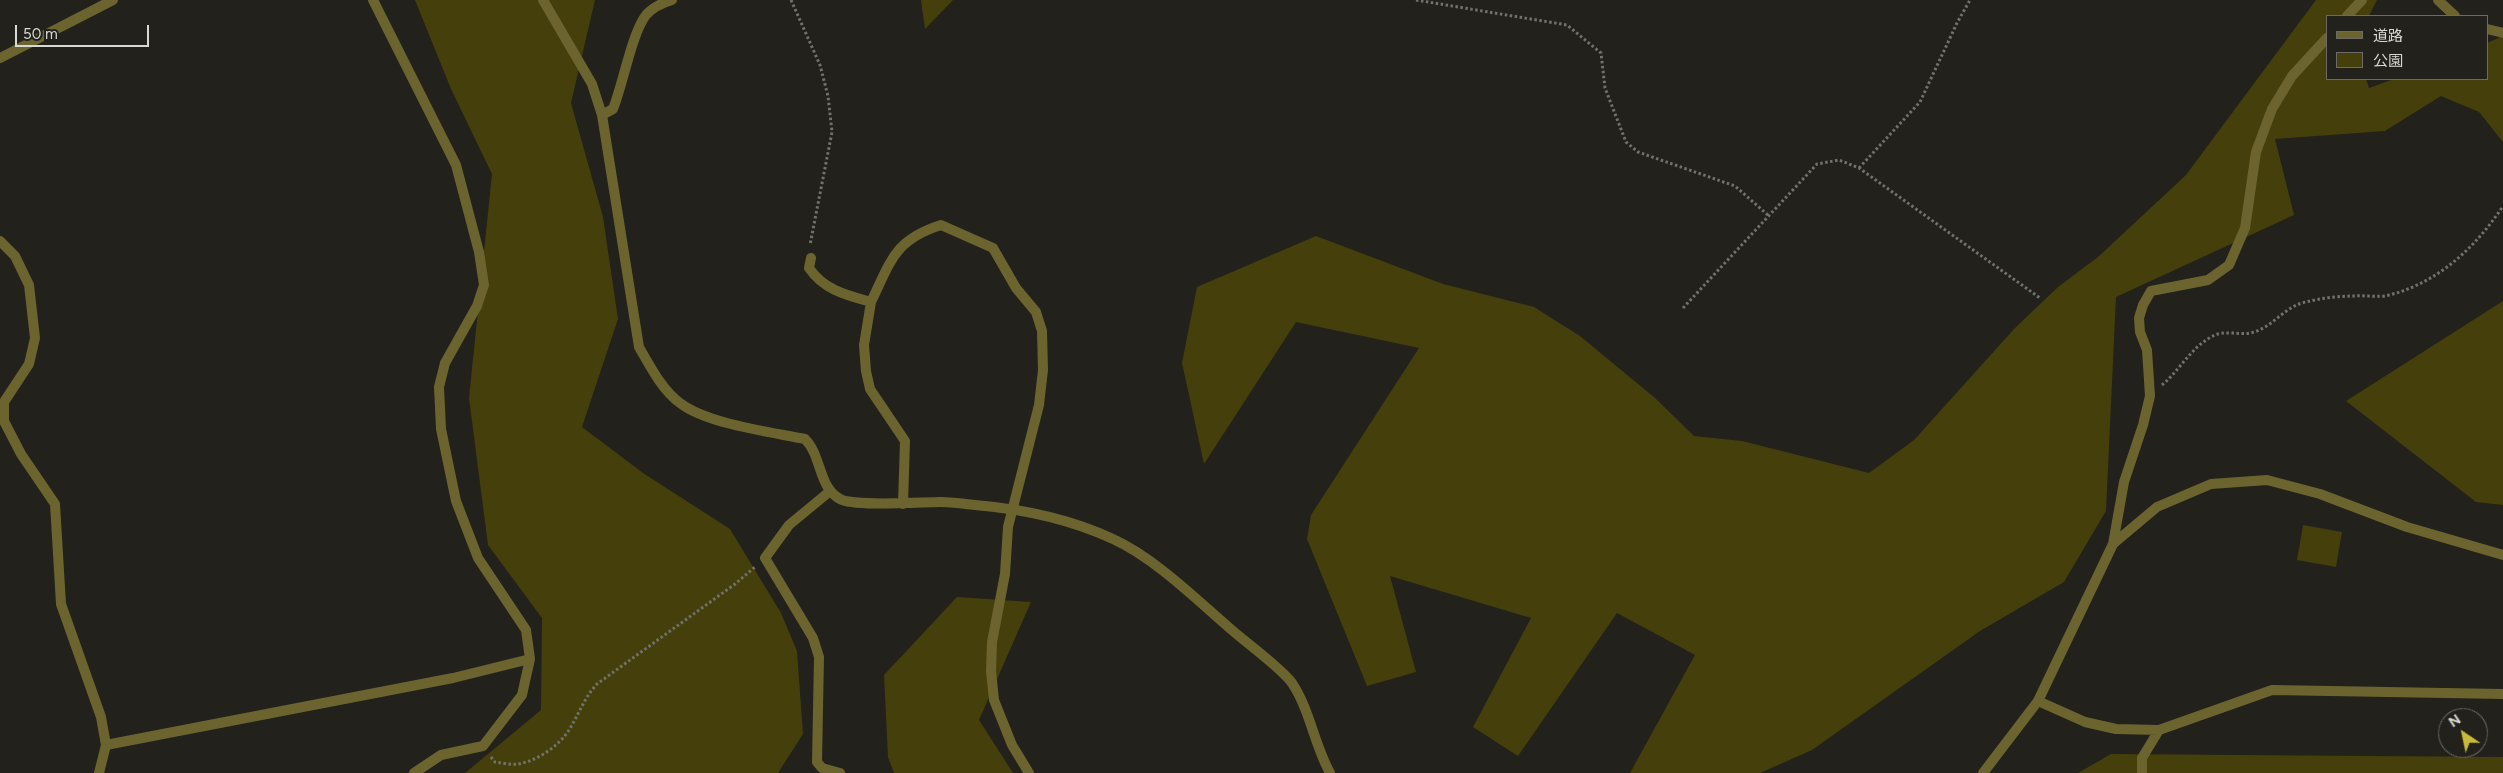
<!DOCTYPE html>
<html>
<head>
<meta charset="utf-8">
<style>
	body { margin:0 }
	#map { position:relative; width:2503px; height:773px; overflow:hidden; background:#22211b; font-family:Figtree,"Noto Sans JP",sans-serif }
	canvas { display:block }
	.legend { position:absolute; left:2326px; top:15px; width:162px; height:65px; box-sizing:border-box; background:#22211b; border:1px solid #6b6a65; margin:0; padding:6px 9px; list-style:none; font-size:15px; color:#d8d8d4 }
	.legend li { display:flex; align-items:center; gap:10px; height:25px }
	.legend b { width:25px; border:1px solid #6b6a65 }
	.north { position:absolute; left:2438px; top:708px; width:50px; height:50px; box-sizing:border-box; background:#22211b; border:1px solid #6b6a65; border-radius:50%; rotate:326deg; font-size:14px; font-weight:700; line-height:20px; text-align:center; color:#d8d8d4 }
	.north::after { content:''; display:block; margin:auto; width:18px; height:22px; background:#caba39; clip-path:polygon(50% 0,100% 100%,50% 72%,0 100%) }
	.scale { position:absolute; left:15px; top:25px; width:134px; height:22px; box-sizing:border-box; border:2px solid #d8d8d4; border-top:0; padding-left:6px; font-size:15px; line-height:18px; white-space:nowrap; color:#d8d8d4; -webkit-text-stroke:4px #22211b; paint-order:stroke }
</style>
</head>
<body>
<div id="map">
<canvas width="2503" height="773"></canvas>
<ul class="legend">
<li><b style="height:6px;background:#6b642f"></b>道路</li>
<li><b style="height:14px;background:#453f0b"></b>公園</li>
</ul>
<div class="north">N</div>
<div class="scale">50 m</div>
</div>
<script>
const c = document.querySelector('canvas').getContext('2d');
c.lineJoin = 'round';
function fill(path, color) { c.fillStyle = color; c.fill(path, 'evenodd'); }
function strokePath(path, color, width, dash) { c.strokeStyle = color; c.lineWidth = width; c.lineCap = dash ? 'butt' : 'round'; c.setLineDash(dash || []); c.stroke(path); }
fill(new Path2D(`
	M415,0H595L571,103L603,217L618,319L582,427L643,473L730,529L781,613L797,651L803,734L778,773H465L541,710L542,618L488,545L469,398L492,174L451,89Z
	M921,0H953L925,29Z
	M2316,0H2377L2369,16H2327V79H2366L2369,88L2394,79H2487V43L2503,36V142L2479,112L2441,96L2385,131L2275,139L2294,215L2116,297L2106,511L2064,582L1980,631L1812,750L1760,773H1630L1695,655L1617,613L1518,756L1473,727L1531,618L1390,576L1416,672L1367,686L1307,539L1311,515L1419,348L1296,322L1204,464L1182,363L1197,287L1316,236L1443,284L1534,307L1580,336L1655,398L1694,436L1742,441L1869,473L1914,440L2015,328L2058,287L2098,257L2186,175Z
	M2503,301V505L2476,502L2346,401Z
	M2303,525L2342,532L2336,567L2297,560Z
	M957,597L1031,602L979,720L1013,773H894L888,757L884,675Z
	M2111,754L2503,757V773H2078Z`), '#453f0b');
strokePath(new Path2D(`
	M791,0L820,65L828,96L832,132L810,245
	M1416,0L1567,25L1601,53L1605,88L1626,142L1638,152L1735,186L1769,216
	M1859,168L1920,102L1957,23L1970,0
	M1683,308L1817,164L1839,160L1859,168L2040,298
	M2162,385C2180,370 2191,347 2213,336C2223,330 2239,335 2250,333C2272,329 2284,306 2306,302C2321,298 2339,296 2355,296C2366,295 2379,298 2389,295C2438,283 2476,247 2503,206
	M491,757L495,762C502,763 511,765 518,764C537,761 559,746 569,730C579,714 584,698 597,684L735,584L755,567`), '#72726d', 3, [2.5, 2.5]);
strokePath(new Path2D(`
	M373,0L456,165L479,252L484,285L477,306L445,363L439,387L441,429L456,501L478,558L526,630L530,659L522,695L483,746L441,755L414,773
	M543,0L592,84L602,115L639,347C650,366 662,390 680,403C707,424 771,432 805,439C822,456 818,487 840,499C854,507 922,502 941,502C952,502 964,504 975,505C1022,509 1070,519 1113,539C1155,558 1198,601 1233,631C1248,644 1282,669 1292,683C1310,710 1314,744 1330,773
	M2438,0L2455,16
	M2347,16L2362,0
	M2487,29L2503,33
	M0,58L113,0
	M602,115L613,109C623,84 632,33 646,15C653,7 662,3 672,0
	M0,241L15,256L29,285L35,338L29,364L4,402V421L21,454L55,504L61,604L101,717L106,745L99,773
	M811,258L809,268C824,290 846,295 871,302L864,345L866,371L870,389L905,441L903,504
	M871,302C891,261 894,240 941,225L993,248L1016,288L1036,312L1042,331L1043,370L1039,405L1008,527L1005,574L992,642L991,671L994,700L1012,745L1029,773
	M829,492L789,525L765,558L813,638L819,657L817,762L822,768L840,773
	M2113,544L2157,507L2211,484L2267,480L2320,494L2407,527L2503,555
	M2038,701L2085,722L2116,729L2159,730L2272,690L2503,694
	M106,745L453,678L530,659
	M1983,773L2038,701L2113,544L2124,482L2143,425L2150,396L2147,350L2140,332L2139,318L2143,305L2151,291L2208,280L2229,265L2245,228L2256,152L2272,109L2292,76L2327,38
	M2142,773V758L2159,730`), '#6b642f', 10);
</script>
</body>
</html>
